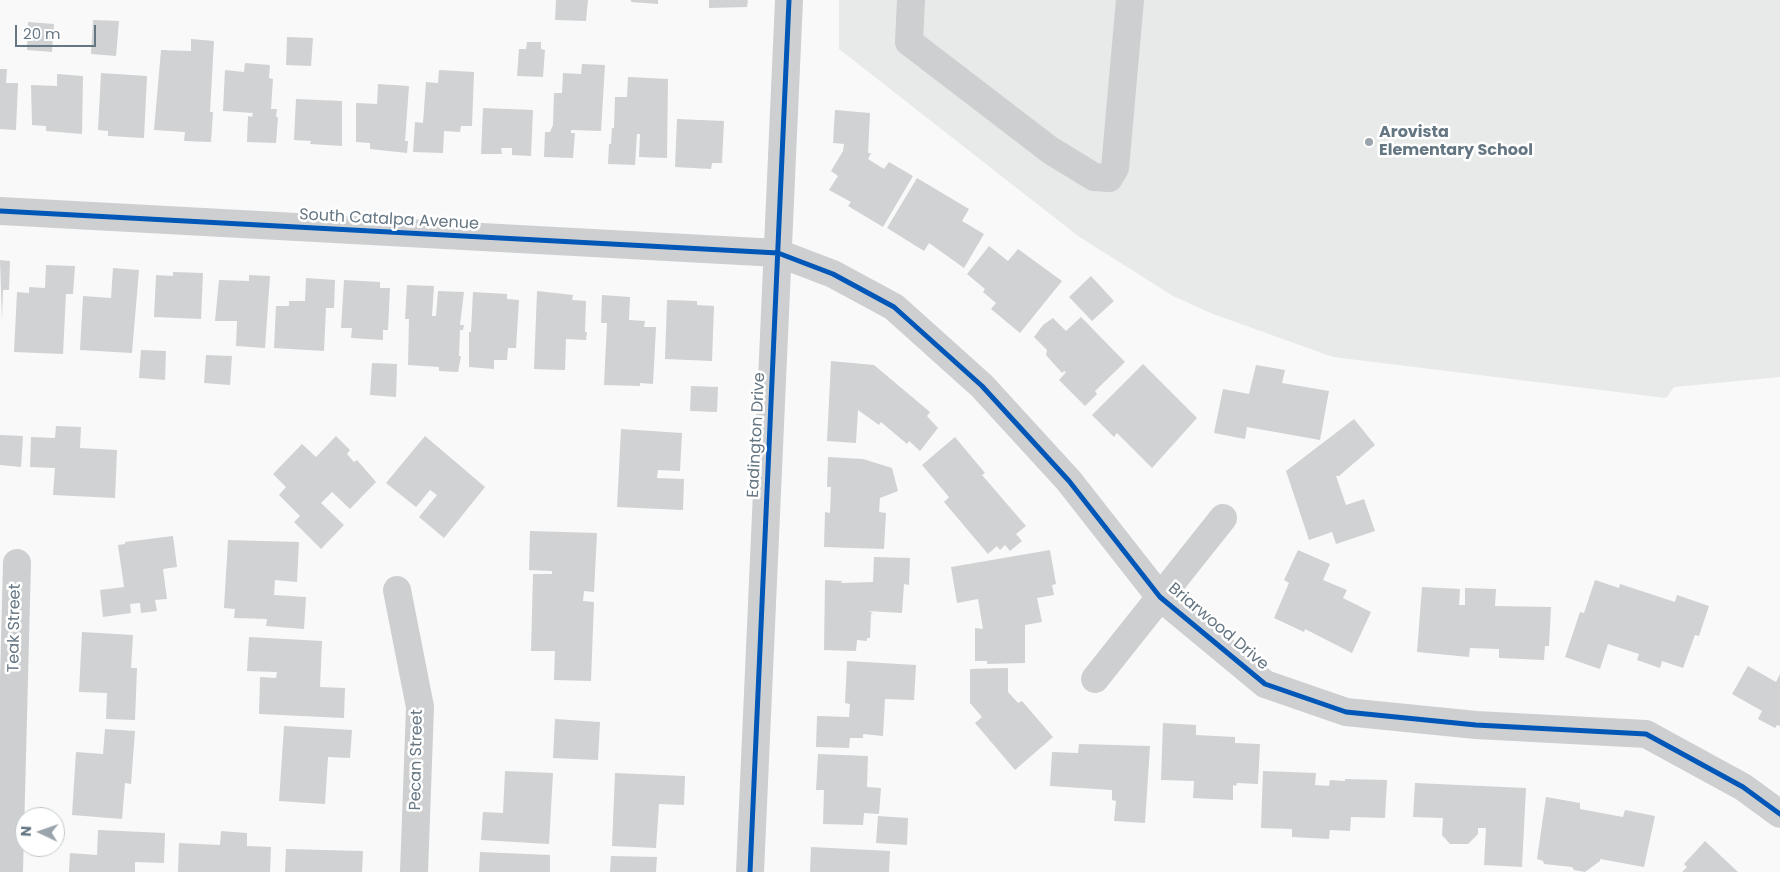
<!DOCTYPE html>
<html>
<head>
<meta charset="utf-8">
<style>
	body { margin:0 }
	#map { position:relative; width:1780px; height:872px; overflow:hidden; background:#f9f9f9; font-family:Poppins,sans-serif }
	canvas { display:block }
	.north { position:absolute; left:15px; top:807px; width:50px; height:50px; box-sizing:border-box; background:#fff; border:1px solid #c1c8cd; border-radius:50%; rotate:273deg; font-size:14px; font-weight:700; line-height:20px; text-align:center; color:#657683 }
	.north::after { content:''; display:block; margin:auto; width:18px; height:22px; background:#99a4ac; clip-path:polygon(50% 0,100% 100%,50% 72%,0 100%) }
	.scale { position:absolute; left:15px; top:25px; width:81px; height:22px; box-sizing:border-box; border:2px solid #657683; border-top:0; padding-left:6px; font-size:15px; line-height:18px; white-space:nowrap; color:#657683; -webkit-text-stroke:4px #fff; paint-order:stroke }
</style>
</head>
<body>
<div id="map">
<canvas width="1780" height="872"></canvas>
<div class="north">N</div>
<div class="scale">20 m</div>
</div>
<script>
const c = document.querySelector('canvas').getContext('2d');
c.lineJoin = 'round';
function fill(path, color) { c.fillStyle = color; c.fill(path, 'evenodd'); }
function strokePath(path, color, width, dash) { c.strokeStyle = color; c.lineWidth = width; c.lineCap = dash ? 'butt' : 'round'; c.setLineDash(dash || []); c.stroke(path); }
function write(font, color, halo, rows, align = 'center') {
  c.font = font + ' Poppins,sans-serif'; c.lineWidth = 5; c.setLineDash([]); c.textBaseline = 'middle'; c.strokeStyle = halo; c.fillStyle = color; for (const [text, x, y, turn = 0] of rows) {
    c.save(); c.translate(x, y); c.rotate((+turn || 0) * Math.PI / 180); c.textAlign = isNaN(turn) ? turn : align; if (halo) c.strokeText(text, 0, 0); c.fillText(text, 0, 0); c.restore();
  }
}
fill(new Path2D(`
	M839,0H1780V377L1674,387L1666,398L1333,357L1213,314L1173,296L1078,236L839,49Z`), '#e8e9e9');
fill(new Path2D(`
	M556,0H588L586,21L555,20Z
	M631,0H658V4L631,2Z
	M709,0H748L747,7L709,8Z
	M93,20L119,21L116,56L91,54Z
	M28,22L54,24L52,52L27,50Z
	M287,37L313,38L311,66L286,65Z
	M191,39L214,41L210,112H213L211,142L184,141L185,132L154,130L161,50L191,51Z
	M527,42H541V49L545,50L543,77L517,76L519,49H526Z
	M245,63L270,65L269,78L273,79L271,109H277L276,117H278L276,143L247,142L248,116L252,117L253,113L223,111L225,70L244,72Z
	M582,64L605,65L601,131L571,130V133H575L573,158L544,157L545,132H550L553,125L554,93H562L563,73L581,74Z
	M0,69H7L6,83H18L16,130L0,129Z
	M439,70L474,72L472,126H461L460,132L444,131L443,153L413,152L415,122L423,123L426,82L438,83Z
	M101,73L147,76L144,138L108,136V131L98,130Z
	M57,74L83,76L82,134L46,131V126L32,125L31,85L57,86Z
	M628,77L668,79L667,158L639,157L640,134H637L635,165L608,164L609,144H611L612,128H614L615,97H627Z
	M378,84L409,86L405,141H408L407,153L370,149V143L356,142V103L377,104Z
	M296,99L342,101V146L310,144L311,141L294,140Z
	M483,108L533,110L531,156L512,155V148H501L502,154H481Z
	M835,110L870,113L868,153H871L868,159L884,169L889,162L913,176L883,227L848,206L851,202L829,190L838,176L831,171L843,151L844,144L833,143Z
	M677,119L724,121L722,163H712L711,169L675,167Z
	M917,178L969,209L962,221L984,234L964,268L929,243L924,251L887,228Z
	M989,246L1008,261L1018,249L1062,281L1020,333L991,309L996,303L983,292L985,289L967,274Z
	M0,260L10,261L9,290H3L2,321Z
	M46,265L75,266L73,294H66L63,354L14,352L17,292L29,293V287L45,288Z
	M113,268L139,270L132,353L80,350L83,296L111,298Z
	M173,272L203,273L201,319L154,317L156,275L173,276Z
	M249,275L270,276L265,348L236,346L237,321H215L219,280L249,281Z
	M1091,276L1114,301L1092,321L1069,297Z
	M306,278L335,280L334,308H326L324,351L274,348L276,306H289V301H305Z
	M344,280L380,282V288H390L388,330H383V340L351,338L352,328H341Z
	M407,285L434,286L432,316H436L438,291L464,292L460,325H464L463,330H460L459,356H461L458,372L439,371V367L408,365L409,319H405Z
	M537,291L573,295L572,300L586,301L585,332H587L586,340L566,339L565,370L534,369Z
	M473,292L507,294V299L519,300L516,348H508L507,360H494V369L469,367V332H471Z
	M602,295L630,297L629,320L645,321L644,327H656L653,384L640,383V386L604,385L607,323H601Z
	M667,300L697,301V305L714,306L712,361L665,359Z
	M1081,317L1125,362L1095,391L1097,394L1085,406L1059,380L1066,372L1064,371L1062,373L1046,355L1047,350L1034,337L1043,325L1053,318L1066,331Z
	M141,350L166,351L165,380L139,378Z
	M206,355L232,356L230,385L204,383Z
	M831,361L874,365L930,412L927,416L938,428L920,451L909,441L907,444L881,422L879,425L858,410L856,443L827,441Z
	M372,363L397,364L396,397L370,395Z
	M1143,364L1197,418L1152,468L1117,433L1114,437L1092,415Z
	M1256,365L1285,370L1282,383L1329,391L1320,440L1247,427L1245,439L1214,433L1223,389L1249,394Z
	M691,386L718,387L717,412L690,411Z
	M1354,419L1375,445L1339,476H1336L1346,505L1364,499L1375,531L1336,544L1332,532L1309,540L1286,471Z
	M56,426L81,427L80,448L117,450L115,498L53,495L55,468L30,467L31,437L55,438Z
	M621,429L682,433L680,471L658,470L657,478L684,479L683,510L617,507Z
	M0,435L23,436L21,467L0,465Z
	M336,436L350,450L347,454L354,462L357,460L376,482L350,509L332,492L321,503L344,525L321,549L294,522L300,516L279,495L286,487L273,474L302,444L316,457Z
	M425,436L485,487L444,538L419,517L437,495L430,490L416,507L386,483Z
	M955,437L985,473L982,475L1026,526L1016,534L1022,541L1010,551L1005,545L1000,550L997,546L988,554L944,502L949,497L922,465Z
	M828,457L863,459L892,468L898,491L880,498L879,512L886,513L884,549L824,547L825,512L830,513L831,487H827Z
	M530,531L597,533L594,592L584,591L583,601L594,602L591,681L554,680L555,651H531L533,574H552V571L529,570Z
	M173,536L177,567L163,569L167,599L155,600L157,611L141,613L140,603L130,604L131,613L103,617L100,590L124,587L118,545L125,544V542Z
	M228,540L299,542L297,582L275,580L274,595L306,597L304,629L266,626L267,619L234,618L235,609L224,608Z
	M1050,550L1056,584L1052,585L1054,595L1037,598L1042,622L1025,625V663L987,664V661H975V628L983,629L978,599L957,603L951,567Z
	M1298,550L1330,564L1323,580L1347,590L1343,598L1371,612L1352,653L1305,629L1304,632L1274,618L1289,583L1284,580Z
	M874,557L910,558L909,585L904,584L902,613L868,611L873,613L871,614L870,638H867V641L857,640L856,651L824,650L825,580L842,581L841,583L873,582Z
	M1595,580L1619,588L1620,584L1675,602L1677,595L1709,606L1699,636L1695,635L1683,668L1662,661L1660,668L1637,660L1639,654L1608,644L1600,669L1565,657L1580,612L1584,613Z
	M1422,587L1460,589L1459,605H1465V588L1496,589L1495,606L1551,607L1549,646H1545L1544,660L1499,658V649L1470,648L1469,657L1417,652Z
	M82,632L133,635L131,668H137L135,720L106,719L107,693L79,692Z
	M249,637L322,641L320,687L345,688L344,718L259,714L260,677L276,678L277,672L247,671Z
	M847,661L916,665L914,700L885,699L883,736L863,734V738H850L849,748L816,747L817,716L849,717L850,704L845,703Z
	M1748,666L1776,682L1780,674V726L1777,725L1775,728L1758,719L1762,711L1732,694Z
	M1008,668V692L1018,703L1022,701L1053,737L1015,770L975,723L982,717L970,703V669Z
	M555,719L600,722L598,760L553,758Z
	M1163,723L1196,725V735L1235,737V743L1260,744L1258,784L1237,783L1236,786L1233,785V800L1193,798L1194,781L1161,780Z
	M284,726L352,730L350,758L328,757L325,804L279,801Z
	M105,729L135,731L131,784L125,783L122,819L72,815L76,752L103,754Z
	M1079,744L1150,746L1145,823L1114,821L1116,801L1112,800V790L1050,786L1052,752L1078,753Z
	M818,754L868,756L867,787L881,788L879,814L864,813L863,825L823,824L824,790H816Z
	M505,771L553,773L549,844L481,840L483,812L503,813Z
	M1263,771L1316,773L1315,785L1329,786L1330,780L1345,781V779L1387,780L1385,818L1351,817L1350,831L1330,830L1329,839L1292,837V829L1261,828Z
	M615,773L685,776L684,805L659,804L656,848L612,846Z
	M1415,783L1526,788L1522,867L1484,865L1486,828H1478V834L1468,844H1450L1442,835L1443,818L1413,817Z
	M1546,797L1580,803V809L1623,817L1625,810L1655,816L1644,867L1600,859V861L1585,872L1574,870L1572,867L1544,864L1543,861L1537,859Z
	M878,816L908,818L907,845L876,843Z
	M98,830L165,833L164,863L135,862V872H69L70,853L97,855Z
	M221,831L247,833V846L271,847L270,872H178L179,843L220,845Z
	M1705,841L1738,872H1682L1687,867L1684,864Z
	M811,847L890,851L889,872H810Z
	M286,849L363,851L362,872H285Z
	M480,852L550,855V872H479Z
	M611,856L657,857L656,872H610Z`), '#d0d2d3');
strokePath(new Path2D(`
	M911,0L909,42L1050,150L1094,177L1109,178L1115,168L1130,0
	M0,211L778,253L833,274L894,307L982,386L1069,481L1160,597L1265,684L1346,712L1476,725L1646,734L1743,787L1780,814
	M397,590L420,707L414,872
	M1095,679L1223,518
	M9,872L17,563
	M750,872L789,0`), '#cecfd0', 28);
strokePath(new Path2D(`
	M0,211L778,253L833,274L894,307L982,386L1069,481L1160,597L1265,684L1346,712L1476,725L1646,734L1743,787L1780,814
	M750,872L789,0`), '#0057b8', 5);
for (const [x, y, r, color] of [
	[1369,142,5,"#99a4ac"]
]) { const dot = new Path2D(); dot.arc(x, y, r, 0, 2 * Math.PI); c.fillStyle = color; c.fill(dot); strokePath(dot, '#fff', 2); }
write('bold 16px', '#657683', '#fff', [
	["Arovista",1379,133],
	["Elementary School",1379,151]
], 'left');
write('16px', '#657683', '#fff', [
	["South Catalpa Avenue",389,220,3],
	["Eadington Drive",757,435,-87],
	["Briarwood Drive",1218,627,40],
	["Teak Street",15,628,-89],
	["Pecan Street",417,760,-89]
]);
</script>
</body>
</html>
